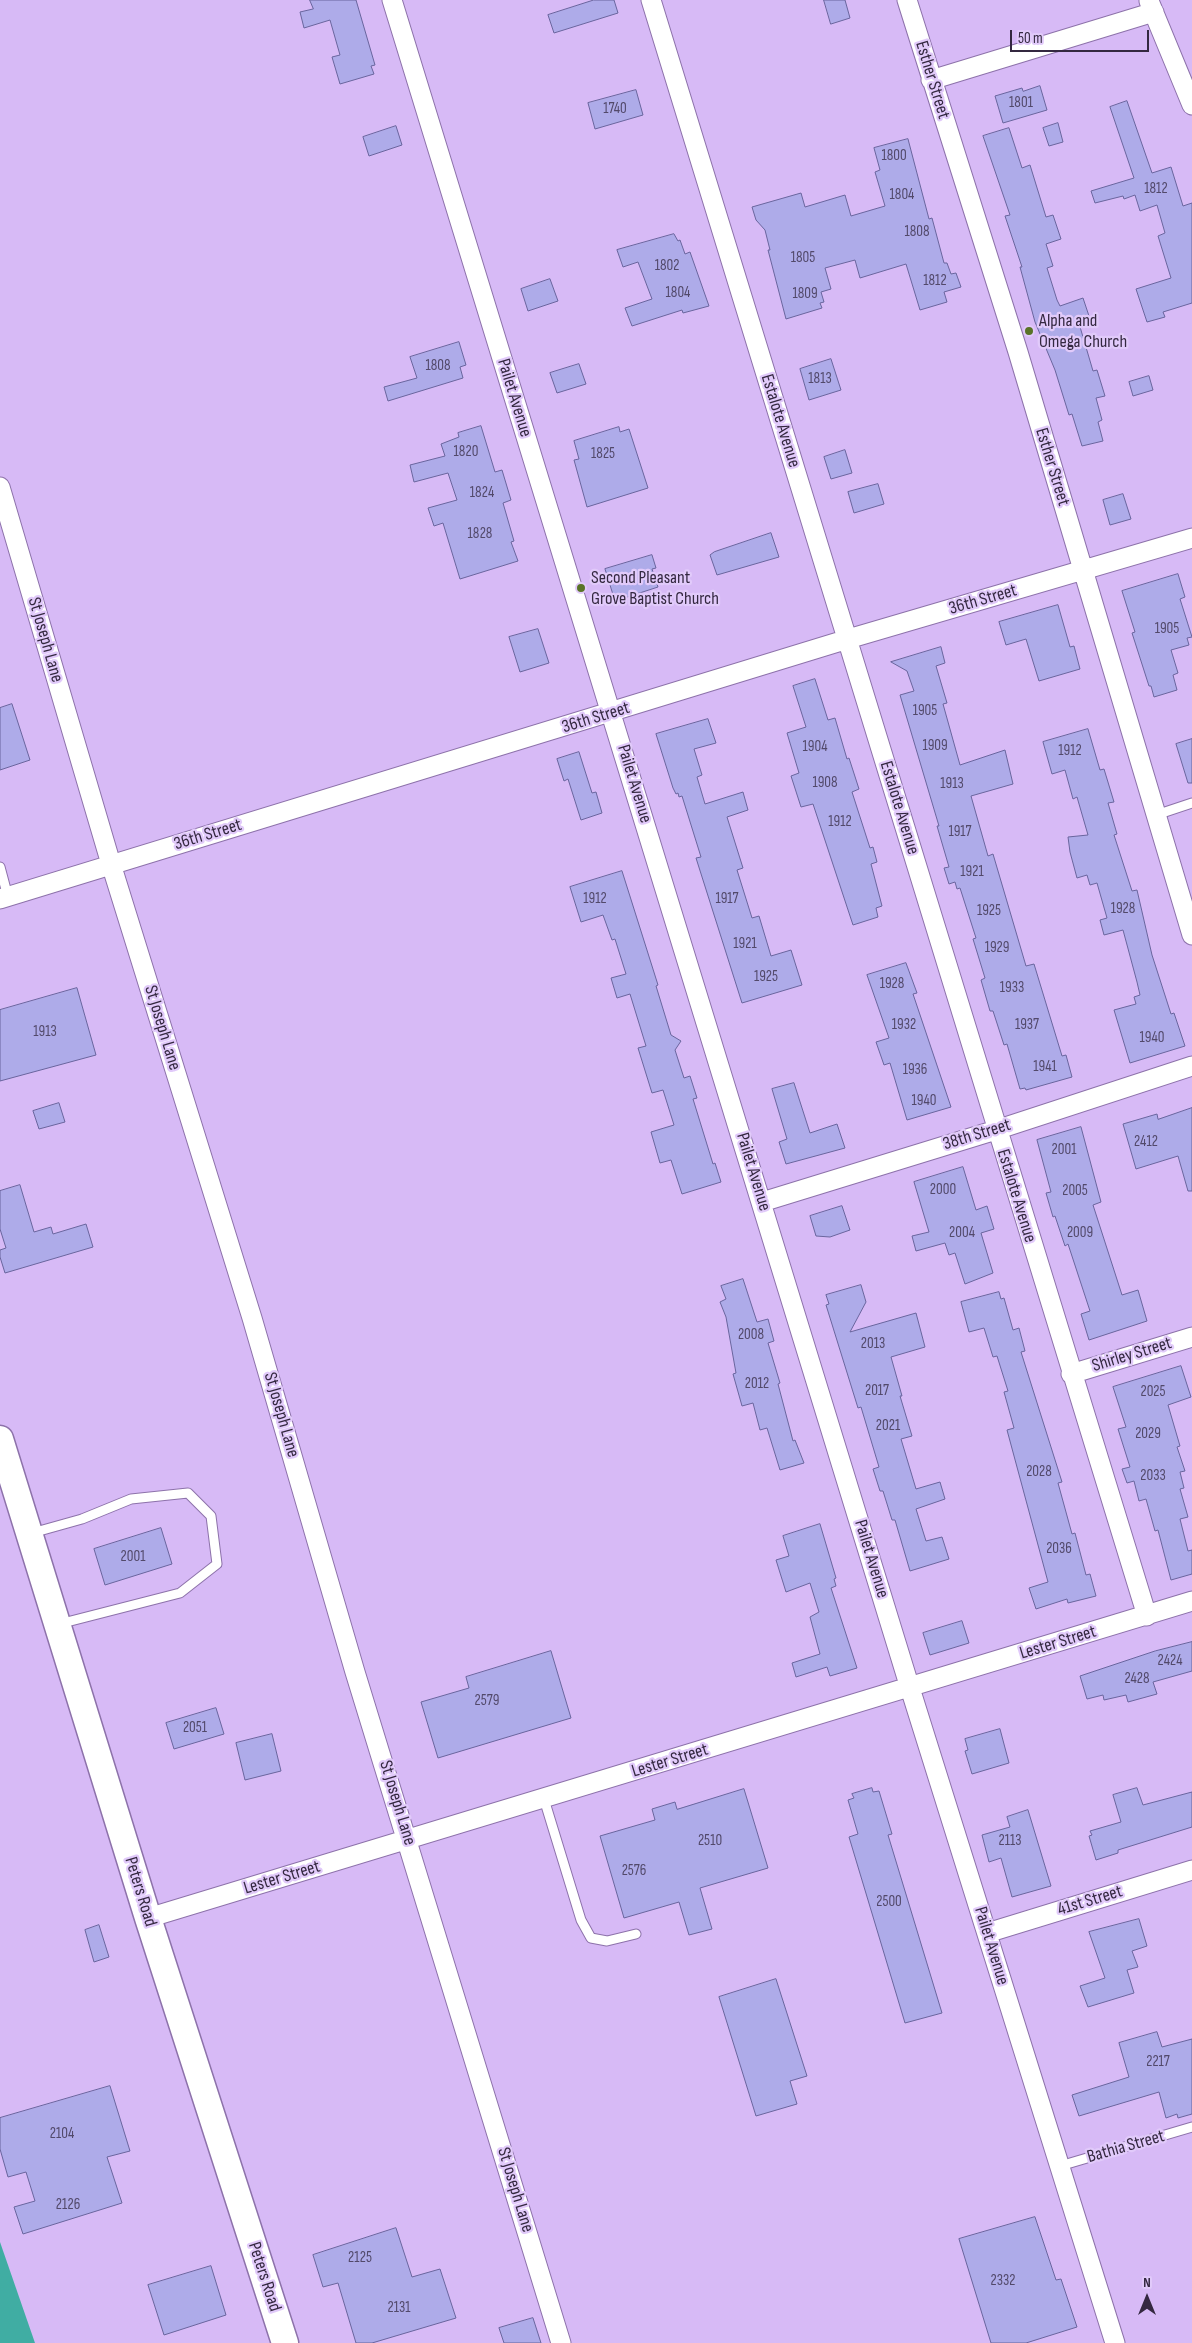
<!DOCTYPE html>
<html>
<head>
<meta charset="utf-8">
<style>
	body { margin:0 }
	#map { position:relative; width:1192px; height:2343px; overflow:hidden; background:#d7baf6; font-family:"Sofia Sans Condensed",sans-serif }
	canvas { display:block }
	.north { position:absolute; left:1122px; top:2273px; width:50px; height:50px; -webkit-text-stroke:4px #e1cafa; paint-order:stroke; rotate:0deg; font-size:14px; font-weight:700; line-height:20px; text-align:center; color:#342840 }
	.north::after { content:''; display:block; margin:auto; width:18px; height:22px; background:#342840; clip-path:polygon(50% 0,100% 100%,50% 72%,0 100%) }
	.scale { position:absolute; left:1010px; top:30px; width:139px; height:22px; box-sizing:border-box; border:2px solid #342840; border-top:0; padding-left:6px; font-size:15px; line-height:18px; white-space:nowrap; color:#342840; -webkit-text-stroke:4px #e1cafa; paint-order:stroke }
</style>
</head>
<body>
<div id="map">
<canvas width="1192" height="2343"></canvas>
<div class="north">N</div>
<div class="scale">50 m</div>
</div>
<script>
const c = document.querySelector('canvas').getContext('2d');
c.lineJoin = 'round';
function fill(path, color) { c.fillStyle = color; c.fill(path, 'evenodd'); }
function strokePath(path, color, width, dash) { c.strokeStyle = color; c.lineWidth = width; c.lineCap = dash ? 'butt' : 'round'; c.setLineDash(dash || []); c.stroke(path); }
function write(font, color, halo, rows, align = 'center') {
  c.font = font + ' "Sofia Sans Condensed",sans-serif'; c.lineWidth = 4.5; c.setLineDash([]); c.textBaseline = 'middle'; c.strokeStyle = halo; c.fillStyle = color; for (const [text, x, y, turn = 0] of rows) {
    c.save(); c.translate(x, y); c.rotate((+turn || 0) * Math.PI / 180); c.textAlign = isNaN(turn) ? turn : align; if (halo) c.strokeText(text, 0, 0); c.fillText(text, 0, 0); c.restore();
  }
}
fill(new Path2D(`
	M0,2242L35,2343H0Z`), '#40ada3');
const building = new Path2D(`
	M310,0H356L375,65L371,66L374,74L340,84L332,57L340,55L330,20L304,28L300,12L313,9Z
	M594,0H614L618,13L554,33L548,15Z
	M824,0H845L850,18L831,24Z
	M1040,86L1047,110L1003,123L995,96L1022,88L1023,91Z
	M636,90L643,115L595,129L588,103Z
	M1127,101L1152,173L1171,167L1183,206L1192,203V303L1163,312L1165,317L1147,322L1136,289L1171,278L1158,236L1165,233L1157,205L1140,211L1135,195L1124,199L1123,196L1095,203L1091,191L1134,178L1110,107Z
	M1058,123L1063,142L1049,146L1043,128Z
	M396,126L402,145L369,156L363,137Z
	M1009,128L1022,168L1030,165L1046,217L1053,215L1061,239L1046,244L1053,266L1047,268L1057,300L1060,306L1083,298L1089,316L1078,320L1093,371L1097,370L1105,396L1096,398L1102,420L1098,422L1103,441L1082,446L1072,414L1069,415L1055,370L1035,322L1020,267H1022L1005,216L1010,215L983,136Z
	M908,139L929,219L932,218L944,263H947L951,274L956,273L961,287L944,292L947,302L920,310L906,264L860,278L855,260L825,268L831,289L821,292L824,302L820,303L822,308L786,319L768,250H770L765,230L756,220L752,207L801,193L805,207L845,195L851,216L885,206L875,172L880,170L874,148Z
	M674,234L678,241L680,240L685,254L690,252L709,306L683,313L682,310L632,326L625,308L652,299L638,262L623,267L617,250Z
	M550,279L558,301L528,311L521,289Z
	M459,342L466,365L460,367L463,378L388,401L384,387L417,378L410,357Z
	M831,359L841,390L809,400L800,369Z
	M579,364L586,384L557,393L550,373Z
	M1149,376L1153,390L1133,396L1129,382Z
	M481,426L495,472L502,470L511,500L503,503L514,541L511,542L518,561L460,579L443,523L434,526L428,508L457,500L448,473L414,482L410,465L445,456L441,444L459,437L458,433Z
	M619,427L620,432L629,429L648,488L587,507L574,460L579,459L574,441Z
	M845,450L852,473L831,479L824,457Z
	M878,484L884,504L854,513L848,492Z
	M1123,494L1131,519L1110,525L1103,500Z
	M771,533L779,557L717,575L710,555L714,552Z
	M652,555L656,568L652,569L658,587L615,601L605,569Z
	M1178,574L1185,597L1180,599L1192,637L1187,638L1189,645L1171,650L1178,673L1173,675L1177,690L1154,697L1151,686H1149L1132,633L1135,632L1122,591Z
	M1058,605L1070,647L1074,646L1080,669L1039,681L1026,639L1006,645L999,622Z
	M538,629L549,663L520,672L509,637Z
	M941,647L945,663L936,666L947,703L943,704L960,765L1005,750L1013,784L971,796L988,856L993,854L1026,966L1034,964L1062,1056L1066,1055L1072,1077L1026,1090L1025,1088L1020,1089L1007,1044L1004,1045L993,1011H990L981,980L985,978L973,939L976,938L960,888L957,889L955,882L949,884L944,868L949,867L937,826H939L900,695L914,691L907,671L891,662Z
	M815,679L828,720L835,718L847,759L849,758L859,789L852,792L870,848L873,847L877,862L871,864L882,906L876,908L878,917L853,925L813,804L801,807L791,776L799,773L787,733L806,727L793,686Z
	M12,704L30,760L0,770V708Z
	M708,719L716,743L694,749L702,775L697,777L705,804L743,792L748,810L727,817L743,868L737,870L752,918L759,916L771,956L791,950L802,985L742,1003L696,858L701,857L682,796L679,797L678,793L676,794L673,788L656,734Z
	M1088,729L1100,770L1104,769L1114,802L1108,803L1117,834L1114,835L1132,891L1137,890L1152,955L1171,1014L1174,1013L1185,1046L1130,1063L1114,1010L1136,1004L1134,997L1140,995L1137,982L1123,930L1104,935L1100,920L1107,918L1097,883L1090,885L1087,875L1077,878L1070,852L1068,837L1088,835L1077,797L1073,799L1065,770L1052,774L1043,742Z
	M1192,739V783H1188L1176,744Z
	M579,752L592,793L596,792L602,813L581,820L568,779L564,781L557,759Z
	M622,871L658,985L656,986L671,1035L681,1041L675,1050L684,1078L690,1076L697,1098L693,1099L713,1164L715,1163L721,1182L682,1194L671,1160L660,1163L651,1132L674,1125L663,1090L652,1093L638,1048L646,1046L630,994L617,998L611,978L626,974L615,939L612,940L603,915L581,922L570,887Z
	M906,963L917,993L913,994L951,1107L907,1120L890,1063L884,1065L876,1042L889,1038L867,975Z
	M77,988L96,1055L0,1081V1010Z
	M794,1083L810,1133L837,1124L845,1148L786,1164L779,1142L787,1139L772,1089Z
	M59,1103L65,1122L39,1129L33,1111Z
	M1192,1108V1191H1188L1178,1156L1136,1169L1123,1124L1157,1114L1158,1119Z
	M1081,1127L1101,1202L1093,1205L1122,1295L1138,1290L1147,1321L1089,1340L1081,1314L1090,1311L1068,1244L1065,1246L1055,1216L1053,1217L1046,1193L1051,1192L1037,1140Z
	M963,1167L976,1210L987,1206L994,1229L981,1233L993,1273L965,1284L955,1253L949,1255L945,1243L916,1251L912,1236L929,1232L914,1182Z
	M20,1185L34,1232L51,1227L53,1234L86,1224L93,1247L5,1273L0,1257V1250L6,1248L0,1229V1191Z
	M842,1206L850,1230L830,1237L816,1236L810,1216Z
	M743,1279L757,1322L768,1319L774,1341L768,1343L780,1383L778,1384L793,1441L795,1440L804,1463L780,1470L767,1428L760,1430L753,1403L742,1406L733,1374L736,1373L726,1317L720,1302L726,1299L721,1286Z
	M861,1285L866,1302L850,1332L916,1313L925,1347L891,1357L902,1396H900L912,1436L901,1439L916,1489L940,1482L945,1499L916,1509L926,1541L942,1537L949,1559L910,1571L895,1520H892L883,1491H880L873,1469L879,1467L861,1407L858,1408L826,1305L829,1304L826,1295Z
	M999,1292L1001,1299L1004,1298L1013,1330L1019,1328L1025,1351L1021,1352L1062,1482L1058,1483L1072,1534L1075,1533L1086,1575L1090,1574L1096,1596L1068,1603L1067,1599L1036,1609L1029,1588L1048,1582L1007,1430L1014,1428L1004,1392L1008,1391L997,1356L993,1357L984,1328L969,1332L961,1302Z
	M1181,1366L1191,1397L1168,1405L1180,1446L1177,1447L1185,1471L1180,1472L1184,1488L1180,1489L1188,1517L1180,1519L1188,1551L1192,1550V1574L1171,1580L1158,1530L1155,1531L1146,1499L1139,1501L1134,1481L1127,1483L1122,1469L1130,1467L1118,1429L1126,1427L1113,1387Z
	M820,1524L836,1578L834,1579L836,1586L831,1588L857,1668L830,1676L827,1667L796,1677L792,1663L820,1654L810,1617L819,1612L810,1583L786,1592L776,1560L789,1556L783,1536Z
	M161,1528L172,1564L105,1585L94,1549Z
	M962,1621L969,1643L930,1655L923,1633Z
	M1192,1642V1671L1153,1682L1157,1694L1128,1702L1126,1695L1104,1700L1103,1695L1087,1699L1080,1676L1155,1651Z
	M551,1651L571,1718L438,1758L421,1702L469,1688L466,1677Z
	M216,1708L224,1734L174,1749L166,1723Z
	M1000,1729L1009,1763L972,1774L965,1751L968,1750L965,1739Z
	M272,1734L281,1771L245,1780L236,1743Z
	M872,1788L873,1792L879,1791L892,1834L888,1835L942,2013L905,2023L849,1837L858,1834L848,1800L854,1798L852,1794Z
	M1137,1788L1143,1805L1192,1792V1827L1118,1850V1853L1096,1860L1089,1836L1092,1835L1090,1831L1121,1822L1113,1795Z
	M744,1789L768,1868L700,1888L712,1929L689,1935L679,1902L624,1918L600,1836L655,1820L652,1809L675,1802L677,1809Z
	M1028,1810L1051,1886L1012,1897L1001,1858L989,1862L982,1835L1010,1827L1007,1817Z
	M1139,1919L1147,1946L1132,1951L1138,1967L1127,1970L1134,1993L1088,2007L1080,1986L1105,1978L1089,1932Z
	M99,1925L109,1957L94,1962L85,1930Z
	M776,1979L807,2076L790,2081L797,2104L756,2116L719,1997Z
	M1157,2032L1162,2047L1192,2039V2114L1178,2118L1177,2114L1166,2118L1159,2092L1079,2116L1072,2095L1129,2077L1119,2043Z
	M110,2086L130,2151L107,2157L122,2203L23,2234L14,2207L35,2201L26,2172L8,2177L0,2149V2118Z
	M1035,2217L1056,2280L1061,2279L1077,2327L1026,2343H991L959,2239Z
	M396,2228L412,2277L440,2269L456,2318L372,2343H356L338,2283L323,2287L313,2255Z
	M211,2266L226,2315L164,2335L148,2285Z
	M533,2318L541,2343H504L499,2328Z`);
fill(building, '#aeabe9');
strokePath(building, '#69659d', 1);
const service = new Path2D(`
	M1156,815L1192,803
	M0,867L8,897
	M32,1533L82,1519L131,1499L188,1493L211,1516L217,1564L180,1593L59,1624
	M544,1799L581,1920L591,1938L607,1941L636,1934
	M1060,2166L1192,2127`);
const minor = new Path2D(`
	M392,0L910,1688L1115,2343
	M651,0L1147,1616
	M907,0L1018,352L1192,935
	M1149,1L1192,105
	M931,80L1154,12
	M0,487L111,864L252,1318L355,1672L561,2343
	M0,899L848,639L1192,538
	M762,1202L996,1130L1192,1066
	M1071,1374L1192,1337
	M148,1918L1192,1601
	M987,1933L1192,1870`);
const secondary = new Path2D(`
	M0,1439L148,1918L285,2343`);
strokePath(service, '#8d72aa', 11);
strokePath(minor, '#8d72aa', 21);
strokePath(secondary, '#8d72aa', 29);
strokePath(service, '#fff', 9);
strokePath(minor, '#fff', 19);
strokePath(secondary, '#fff', 26);
for (const [x, y, r, color] of [
	[1029,331,5,"#597327"],
	[581,588,5,"#597327"]
]) { const dot = new Path2D(); dot.arc(x, y, r, 0, 2 * Math.PI); c.fillStyle = color; c.fill(dot); strokePath(dot, '#e1cafa', 2); }
write('15px', '#52496a', null, [
	["1801",1021,103],
	["1740",615,109],
	["1800",894,156],
	["1812",1156,189],
	["1804",902,195],
	["1808",917,232],
	["1805",803,258],
	["1802",667,266],
	["1812",935,281],
	["1804",678,293],
	["1809",805,294],
	["1808",438,366],
	["1813",820,379],
	["1820",466,452],
	["1825",603,454],
	["1824",482,493],
	["1828",480,534],
	["1905",1167,629],
	["1905",925,711],
	["1909",935,746],
	["1904",815,747],
	["1912",1070,751],
	["1908",825,783],
	["1913",952,784],
	["1912",840,822],
	["1917",960,832],
	["1921",972,872],
	["1912",595,899],
	["1917",727,899],
	["1928",1123,909],
	["1925",989,911],
	["1921",745,944],
	["1929",997,948],
	["1925",766,977],
	["1928",892,984],
	["1933",1012,988],
	["1932",904,1025],
	["1937",1027,1025],
	["1913",45,1032],
	["1940",1152,1038],
	["1941",1045,1067],
	["1936",915,1070],
	["1940",924,1101],
	["2412",1146,1142],
	["2001",1064,1150],
	["2000",943,1190],
	["2005",1075,1191],
	["2004",962,1233],
	["2009",1080,1233],
	["2008",751,1335],
	["2013",873,1344],
	["2012",757,1384],
	["2017",877,1391],
	["2025",1153,1392],
	["2021",888,1426],
	["2029",1148,1434],
	["2028",1039,1472],
	["2033",1153,1476],
	["2036",1059,1549],
	["2001",133,1557],
	["2424",1170,1661],
	["2428",1137,1679],
	["2579",487,1701],
	["2051",195,1728],
	["2510",710,1841],
	["2113",1010,1841],
	["2576",634,1871],
	["2500",889,1902],
	["2217",1158,2062],
	["2104",62,2134],
	["2126",68,2205],
	["2125",360,2258],
	["2332",1003,2281],
	["2131",399,2308]
]);
write('18px', '#342840', '#e1cafa', [
	["Esther Street",932,80,73],
	["Pailet Avenue",514,398,73],
	["Estalote Avenue",780,421,73],
	["Esther Street",1052,467,73],
	["36th Street",983,600,-16],
	["St Joseph Lane",45,640,74],
	["36th Street",596,718,-17],
	["Pailet Avenue",634,784,73],
	["Estalote Avenue",899,808,73],
	["36th Street",208,835,-17],
	["St Joseph Lane",162,1028,73],
	["38th Street",977,1135,-17],
	["Pailet Avenue",753,1172,73],
	["Estalote Avenue",1016,1196,73],
	["Shirley Street",1132,1355,-17],
	["St Joseph Lane",281,1415,74],
	["Pailet Avenue",871,1559,73],
	["Lester Street",1058,1643,-17],
	["Lester Street",670,1761,-17],
	["St Joseph Lane",397,1803,73],
	["Lester Street",282,1878,-17],
	["Peters Road",140,1892,73],
	["41st Street",1090,1901,-17],
	["Pailet Avenue",991,1946,73],
	["Bathia Street",1126,2147,-16],
	["St Joseph Lane",515,2190,73],
	["Peters Road",264,2277,72]
]);
write('18px', '#342840', '#e1cafa', [
	["Alpha and",1039,321],
	["Omega Church",1039,342],
	["Second Pleasant",591,578],
	["Grove Baptist Church",591,599]
], 'left');
</script>
</body>
</html>
